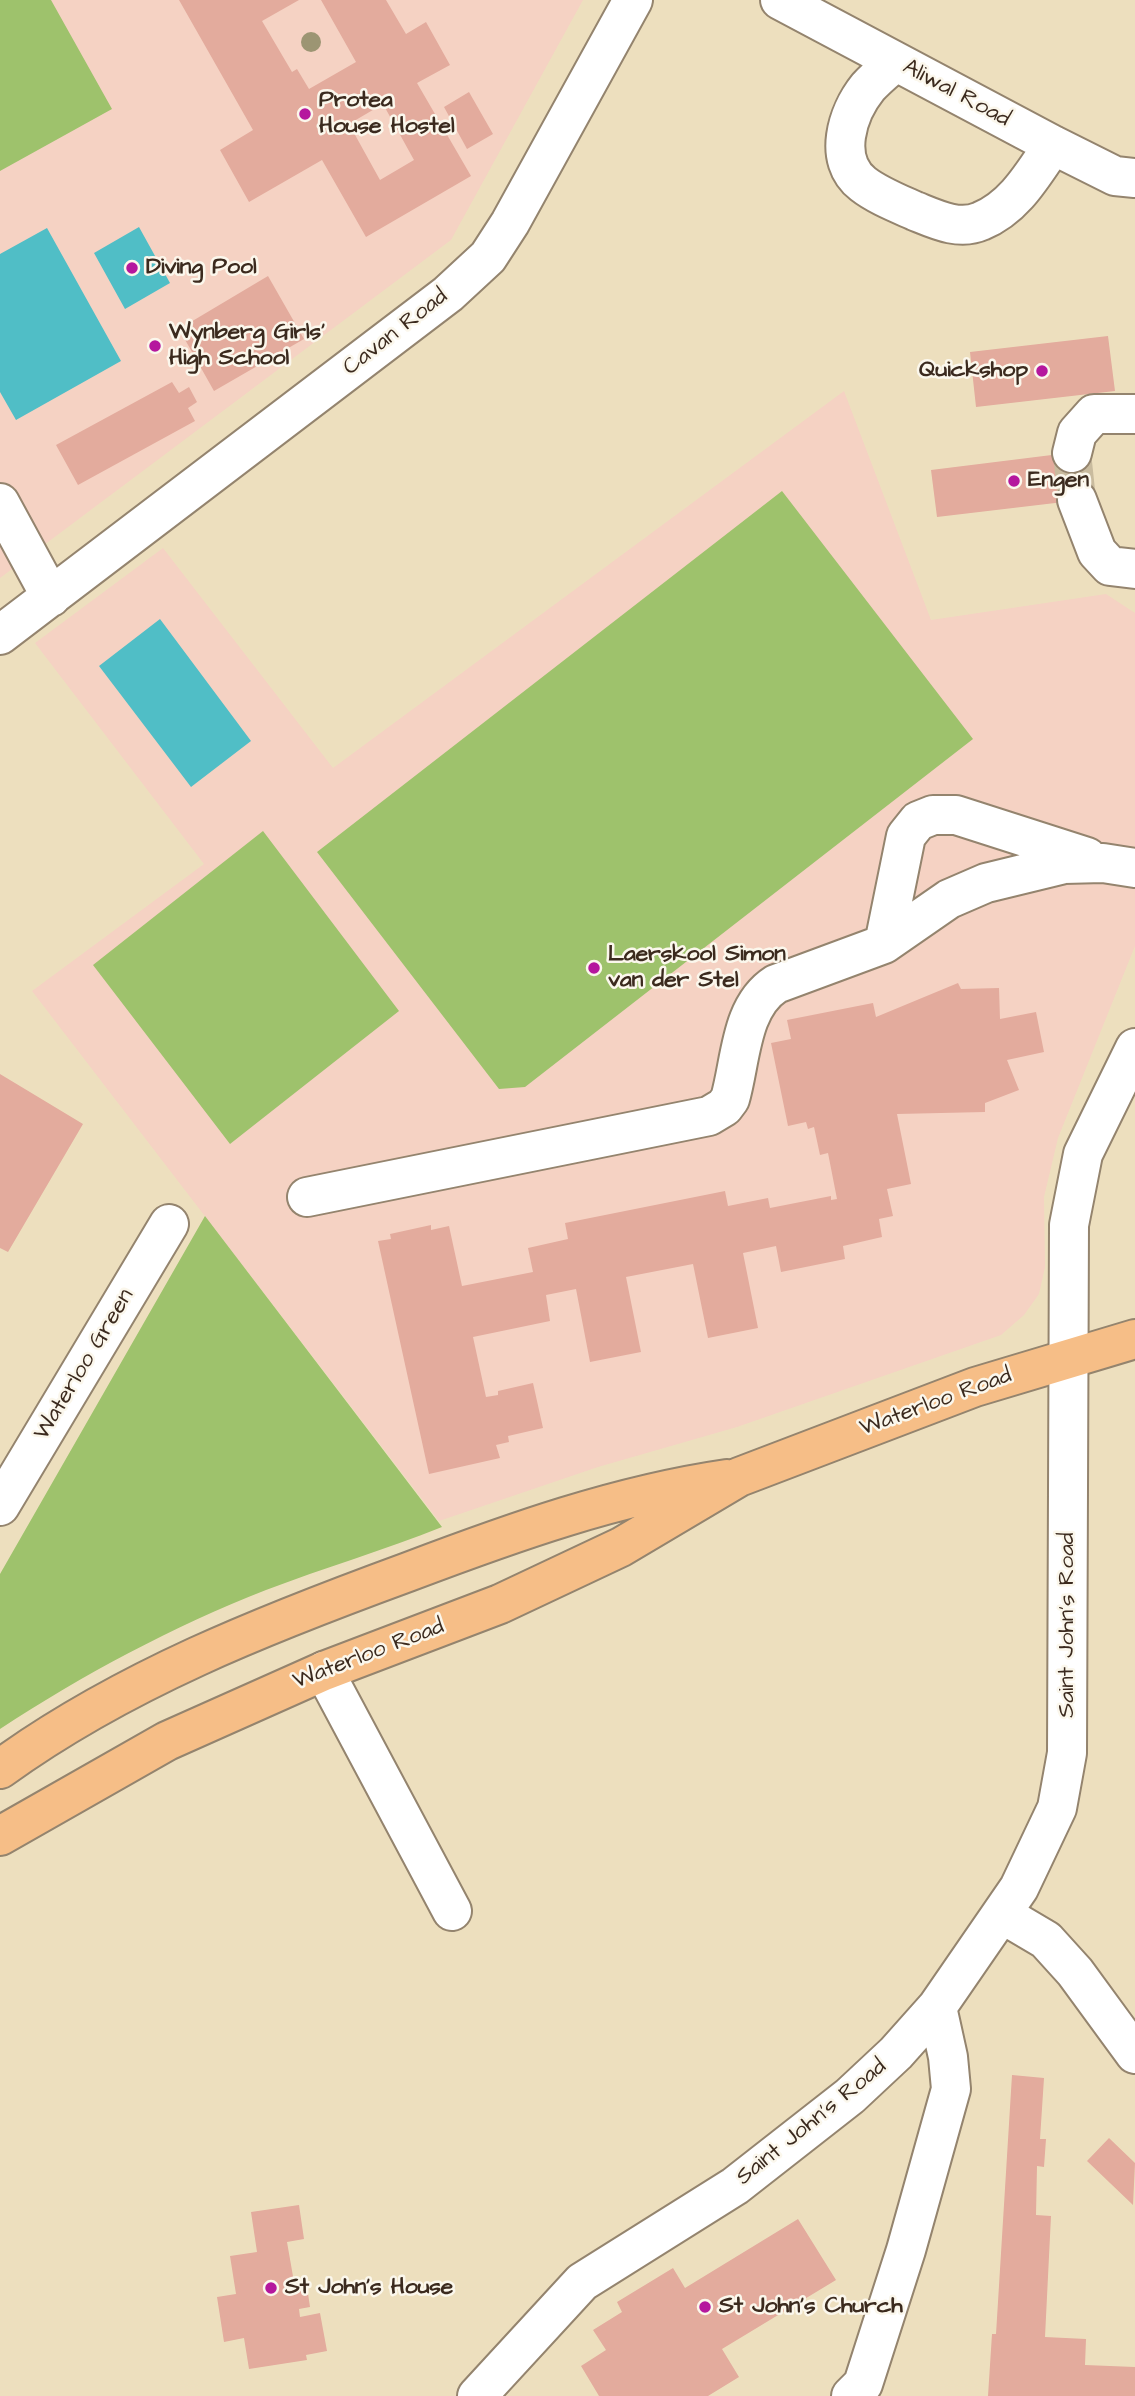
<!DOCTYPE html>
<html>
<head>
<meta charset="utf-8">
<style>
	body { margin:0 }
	canvas { display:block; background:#eddfbe }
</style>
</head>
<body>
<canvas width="1135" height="2396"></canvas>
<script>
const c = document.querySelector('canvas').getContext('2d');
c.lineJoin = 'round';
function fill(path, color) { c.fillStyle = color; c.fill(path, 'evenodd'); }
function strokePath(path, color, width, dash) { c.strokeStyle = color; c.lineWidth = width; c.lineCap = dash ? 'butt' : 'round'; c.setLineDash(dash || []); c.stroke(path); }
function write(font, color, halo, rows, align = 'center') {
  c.font = font + ' "Architects Daughter",sans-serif'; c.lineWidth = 5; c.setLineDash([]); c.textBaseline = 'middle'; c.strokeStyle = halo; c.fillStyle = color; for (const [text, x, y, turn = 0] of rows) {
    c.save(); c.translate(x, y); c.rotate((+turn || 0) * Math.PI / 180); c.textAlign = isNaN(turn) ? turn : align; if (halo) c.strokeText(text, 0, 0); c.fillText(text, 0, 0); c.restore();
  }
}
fill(new Path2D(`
	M0,0H583L451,240L0,578Z
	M844,391L931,620L1106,594L1135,613V946L1058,1138L1044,1197L1045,1267L1039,1294L1024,1315L1001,1335L737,1427L598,1467L439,1521L32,991L204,864L35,643L163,548L333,768Z`), '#f5d2c3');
fill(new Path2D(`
	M0,0H51L112,109L0,171Z
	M782,491L973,739L525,1087L499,1089L317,852Z
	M263,831L399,1011L230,1144L93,965Z
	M205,1216L442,1527C384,1550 324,1568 266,1590C172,1627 84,1674 0,1729V1574Z`), '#9ec26c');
fill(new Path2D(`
	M139,227L170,283L125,309L94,253Z
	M47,228L121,361L16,420L0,392V254Z
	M160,619L251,741L191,787L99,666Z`), '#50bec6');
fill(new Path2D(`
	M179,0H299L262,21L292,72L297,69L309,89L356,62L321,0H386L406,34L426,22L450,65L417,83L471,176L366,237L322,160L249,202L220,150L253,130ZM383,104L414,160L380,180L349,124Z
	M469,92L493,134L467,149L444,107Z
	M268,276L304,339L214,391L179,329Z
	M1108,336L1115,391L976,407L970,352Z
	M172,382L179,393L189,387L197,402L188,408L195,421L78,485L56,445Z
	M1084,451L1089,499L937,517L931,470Z
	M958,983L961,989L999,988L1000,1019L1036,1012L1044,1052L1007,1060L1019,1090L985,1103V1112L897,1114L911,1184L887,1189L893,1216L879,1219L882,1237L843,1246L845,1259L781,1272L776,1246L743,1253L758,1328L708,1338L693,1264L626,1277L641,1352L590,1362L576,1289L546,1295L550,1321L473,1337L486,1397L498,1395V1391L533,1383L543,1428L508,1436L509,1442L496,1445L500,1458L429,1474L378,1241L391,1239L390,1234L431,1225V1230L449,1226L462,1286L533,1272L528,1248L568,1239L565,1223L725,1191L728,1206L768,1198L770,1208L831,1196V1200L837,1199L828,1153L820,1155L814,1127L808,1129L806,1122L788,1126L771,1043L791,1039L787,1020L873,1003L876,1017Z
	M0,1074L83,1124L8,1252L0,1248Z
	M1012,2075L1044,2078L1040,2139H1046L1044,2167L1037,2166L1036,2215L1051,2216L1045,2337L1086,2339L1085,2365L1135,2367V2396H988L992,2334H996Z
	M1109,2138L1135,2163L1133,2205L1087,2161Z
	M299,2205L304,2239L287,2242L294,2282L306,2280L310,2307L299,2309L300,2317L320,2313L327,2351L306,2355L307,2360L249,2369L244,2338L224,2342L217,2297L236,2294L230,2256L257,2252L251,2212Z
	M798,2219L836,2280L722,2349L739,2377L708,2396H599L581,2366L606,2350L593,2330L622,2312L617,2302L673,2268L685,2288Z`), '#e3ab9d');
strokePath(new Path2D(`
	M1072,453L1077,500`), '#c9bb9e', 38, [38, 19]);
const minor = new Path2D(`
	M780,0L1053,145L1115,176L1135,178
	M895,62C886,70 876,78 868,87C847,113 832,160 863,184C877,195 897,203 915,211C935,219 959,231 981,221C1015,207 1033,174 1053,145
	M1072,453L1077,433L1094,414H1135
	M1077,500L1097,552L1110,566L1135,569
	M0,503L51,597
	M0,635L448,294L488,257L510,223L633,0
	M884,944L906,836L918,821L933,815H956L1087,857
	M307,1197L709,1116L724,1107L730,1099C741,1061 740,1007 776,984L884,944L949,899L986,883L1064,864L1103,863L1135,868
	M0,1506L169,1224
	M324,1671L452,1911
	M1002,1914L1046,1940L1075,1972L1135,2054
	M477,2396L582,2282L735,2186L850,2096L896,2053L937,2007L1019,1888L1057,1808L1067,1753L1069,1225L1083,1154L1135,1048
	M851,2396L863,2384L906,2250L951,2089L948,2057L937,2007`);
const major = new Path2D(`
	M0,1769C123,1680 266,1624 408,1572C511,1533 617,1495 727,1479
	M0,1836L167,1741L324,1671L500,1604L621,1547L739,1477L975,1387L1135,1339`);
strokePath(minor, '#94846e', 42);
strokePath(major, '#94846e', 42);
strokePath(minor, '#fff', 38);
strokePath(major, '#f6be87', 38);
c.fillStyle = '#9c9573';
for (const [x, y] of [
	[311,42]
]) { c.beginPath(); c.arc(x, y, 10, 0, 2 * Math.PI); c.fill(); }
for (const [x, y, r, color] of [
	[305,114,7,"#b5179e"],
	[132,268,7,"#b5179e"],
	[155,346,7,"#b5179e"],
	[1042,371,7,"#b5179e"],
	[1014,481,7,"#b5179e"],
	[594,968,7,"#b5179e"],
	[271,2288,7,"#b5179e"],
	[705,2307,7,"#b5179e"]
]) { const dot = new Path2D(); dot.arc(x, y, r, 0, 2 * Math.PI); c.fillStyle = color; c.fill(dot); strokePath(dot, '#fbf7ec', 2.5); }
write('23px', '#3b2a1e', '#fbf7ec', [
	["Aliwal Road",956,94,28],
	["Cavan Road",396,333,-38],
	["Waterloo Green",85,1365,-59],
	["Waterloo Road",936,1403,-20],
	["Saint John's Road",1068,1625,-90],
	["Waterloo Road",369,1655,-21],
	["Saint John's Road",812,2123,-39]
]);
write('bold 23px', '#3b2a1e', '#fbf7ec', [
	["Protea",319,101],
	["House Hostel",319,127],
	["Diving Pool",146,268],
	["Wynberg Girls'",169,333],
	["High School",169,359],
	["Quickshop",1028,371,"right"],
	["Engen",1028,481],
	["Laerskool Simon",608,955],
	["van der Stel",608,981],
	["St John's House",285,2288],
	["St John's Church",719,2307]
], 'left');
</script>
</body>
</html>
